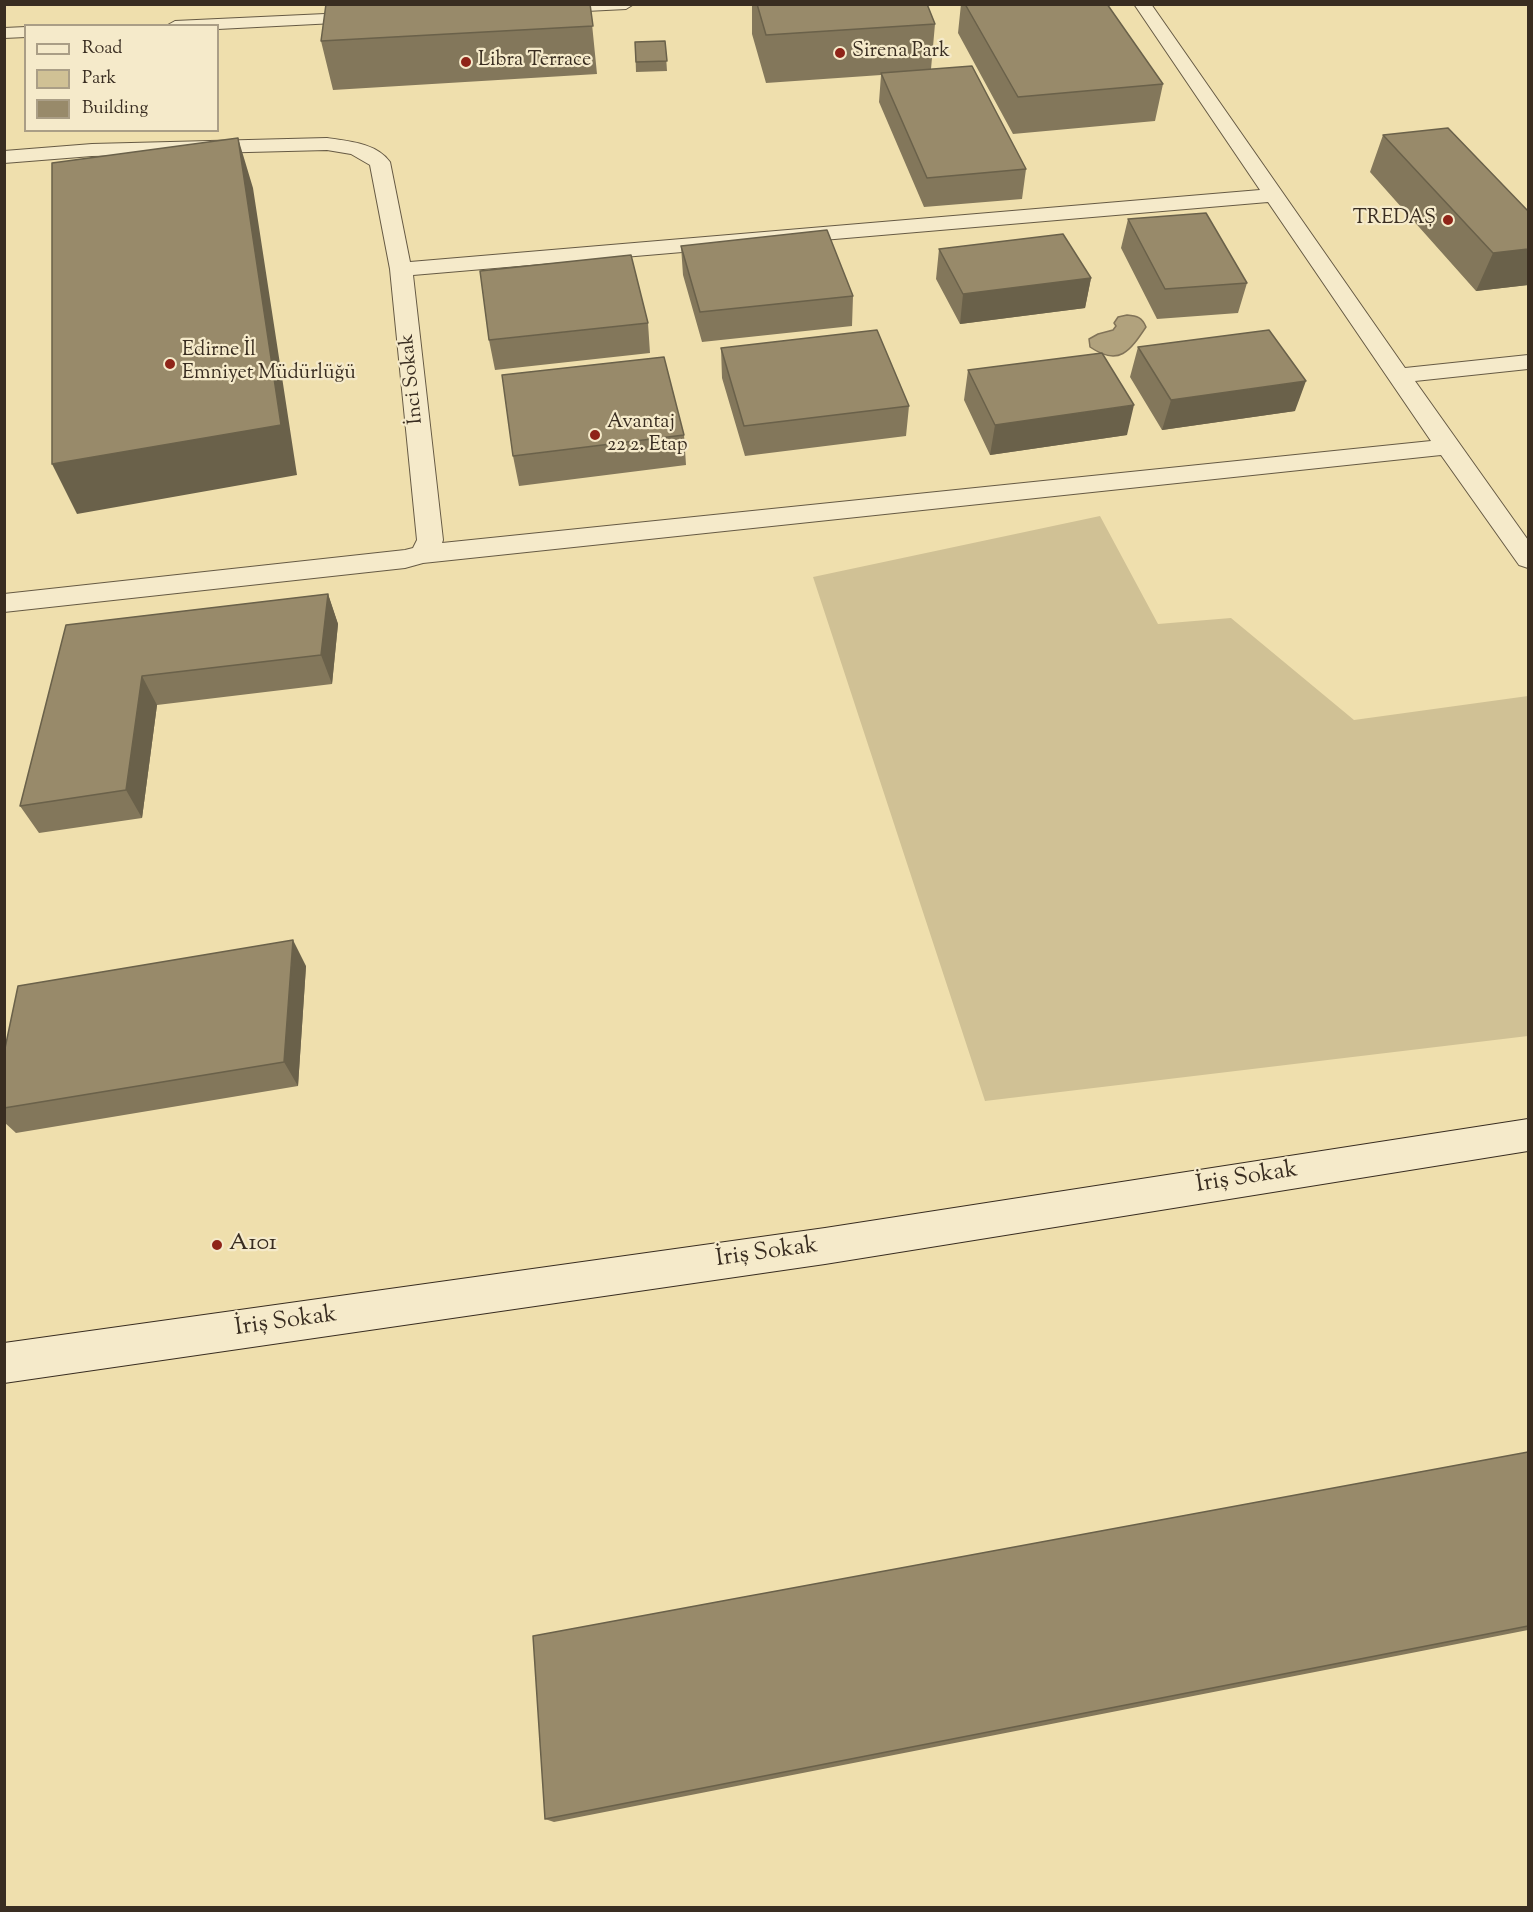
<!DOCTYPE html>
<html>
<head>
<meta charset="utf-8">
<style>
	body { margin:0 }
	#map { position:relative; width:1533px; height:1912px; overflow:hidden; background:#efdfad; font-family:"Sorts Mill Goudy",serif }
	canvas { display:block }
	.frame { position:absolute; inset:0; border:6px solid #392d21; pointer-events:none }
	.legend { position:absolute; left:24px; top:24px; width:195px; height:108px; box-sizing:border-box; background:#f5eaca; border:2px solid #aa9e86; margin:0; padding:8px 10px; list-style:none; font-size:18px; color:#392d21 }
	.legend li { display:flex; align-items:center; gap:12px; height:30px }
	.legend b { width:30px; border:2px solid #aa9e86 }
</style>
</head>
<body>
<div id="map">
<canvas width="1533" height="1912"></canvas>
<div class="frame"></div>
<ul class="legend">
<li><b style="height:8px;background:#f5eaca"></b>Road</li>
<li><b style="height:16px;background:#d0c195"></b>Park</li>
<li><b style="height:16px;background:#988a6a"></b>Building</li>
</ul>
</div>
<script>
const c = document.querySelector('canvas').getContext('2d');
c.lineJoin = 'round';
function fill(path, color) { c.fillStyle = color; c.fill(path, 'evenodd'); }
function strokePath(path, color, width, dash) { c.strokeStyle = color; c.lineWidth = width; c.lineCap = dash ? 'butt' : 'round'; c.setLineDash(dash || []); c.stroke(path); }
function write(font, color, halo, rows, align = 'center') {
  c.font = font + ' "Sorts Mill Goudy",serif'; c.lineWidth = 4.5; c.setLineDash([]); c.textBaseline = 'middle'; c.strokeStyle = halo; c.fillStyle = color; for (const [text, x, y, turn = 0] of rows) {
    c.save(); c.translate(x, y); c.rotate((+turn || 0) * Math.PI / 180); c.textAlign = isNaN(turn) ? turn : align; if (halo) c.strokeText(text, 0, 0); c.fillText(text, 0, 0); c.restore();
  }
}
fill(new Path2D(`
	M1100,516L1158,624L1231,618L1354,720L1528,696V1036L985,1101L813,577Z`), '#d0c195');
const water = new Path2D(`
	M1127,315C1137,316 1142,317 1146,327C1130,351 1119,367 1090,347L1089,339L1098,334L1113,330L1116,326L1114,323L1118,317Z`);
fill(water, '#b1a27d');
strokePath(water, '#817358', 1.5);
const minor = new Path2D(`
	M540,4H634L626,9L546,13L540,12L537,8Z
	M1134,4H1151L1405,368L1528,355V369L1415,381L1528,540V568L1519,565L1441,455L423,563L405,568L4,612V594L405,550L413,548L417,540L390,269L370,165L351,154L327,150L92,156L4,163V151L92,144L327,138C347,141 377,143 390,162L410,262L1260,190ZM1268,202L1431,441L442,543L443,540L413,275Z
	M368,12L374,13L377,17L374,21L218,29V26H166L175,21Z
	M26,27V37L4,38V28Z`);
const secondary = new Path2D(`
	M1528,1119V1151L825,1264L4,1383V1343L825,1228Z`);
strokePath(minor, '#665a44', 2);
strokePath(secondary, '#392d21', 2);
fill(minor, '#f5eaca');
fill(secondary, '#f5eaca');
fill(new Path2D(`
	M590,4L597,74L333,90L321,41Z
	M752,4H927L935,24L931,69L1026,169L1022,199L924,207L879,102L881,75L766,83L752,34Z
	M961,4H1107L1163,84L1155,121L1013,134L958,33Z
	M665,41L667,71L636,72L635,42Z
	M1383,135L1528,211V285L1476,291L1370,172Z
	M1128,219L1247,283L1238,313L1157,319L1121,248Z
	M681,246L853,296L852,326L702,342L683,275Z
	M939,249L1091,278L1085,308L960,324L936,279Z
	M648,323L650,353L495,370L489,340Z
	M1138,347L1295,411L1162,430L1130,377Z
	M721,348L909,406L906,436L745,456L722,378Z
	M968,370L1127,435L990,455L964,400Z
	M684,435L686,465L519,486L513,456Z
	M328,594L338,624L332,684L157,705L142,818L39,833L20,806L66,625Z
	M306,966L298,1086L16,1133L4,1122V1053Z
	M1528,1452V1630L554,1822L545,1819Z`), '#83775b');
fill(new Path2D(`
	M238,138L253,188L297,475L77,514L52,464Z
	M1528,249V285L1476,291L1493,253Z
	M1091,278L1085,308L960,324L963,294Z
	M1306,381L1295,411L1162,430L1171,400Z
	M1134,405L1127,435L990,455L995,425Z
	M328,594L338,624L332,684L321,655Z
	M142,676L157,705L142,818L126,790Z
	M293,940L306,966L298,1086L284,1062Z`), '#6a614a');
const building = new Path2D(`
	M326,4H590L593,26L321,41Z
	M757,4H927L935,24L766,35Z
	M965,4H1107L1163,84L1018,97Z
	M665,41L667,61L636,62L635,42Z
	M972,66L1026,169L927,178L881,73Z
	M1448,128L1528,211V249L1493,253L1383,135Z
	M238,138L281,425L52,464V163Z
	M1206,213L1247,283L1165,289L1128,219Z
	M827,230L853,296L700,312L681,246Z
	M1063,234L1091,278L963,294L939,249Z
	M631,255L648,323L489,340L480,271Z
	M877,330L909,406L744,426L721,348Z
	M1269,330L1306,381L1171,400L1138,347Z
	M1102,353L1134,405L995,425L968,370Z
	M664,357L684,435L513,456L502,375Z
	M328,594L321,655L142,676L126,790L20,806L66,625Z
	M293,940L284,1062L4,1108V1053L18,986Z
	M1528,1452V1626L545,1819L533,1636Z`);
fill(building, '#988a6a');
strokePath(building, '#6a614a', 1.5);
for (const [x, y, r, color] of [
	[840,53,6,"#8f2418"],
	[466,62,6,"#8f2418"],
	[1448,220,6,"#8f2418"],
	[170,364,6,"#8f2418"],
	[595,435,6,"#8f2418"],
	[217,1245,6,"#8f2418"]
]) { const dot = new Path2D(); dot.arc(x, y, r, 0, 2 * Math.PI); c.fillStyle = color; c.fill(dot); strokePath(dot, '#f5eaca', 2); }
write('20px', '#392d21', '#f5eaca', [
	["Sirena Park",852,53],
	["Libra Terrace",478,62],
	["TREDAŞ",1436,220,"right"],
	["Edirne İl",182,352],
	["Emniyet Müdürlüğü",182,375],
	["Avantaj",607,424],
	["22 2. Etap",607,447]
], 'left');
write('20px', '#392d21', '#f5eaca', [
	["İnci Sokak",413,379,-96]
]);
write('24px', '#392d21', '#f5eaca', [
	["İriş Sokak",1247,1179,-9],
	["İriş Sokak",767,1254,-8],
	["İriş Sokak",286,1323,-8]
]);
write('24px', '#392d21', '#f5eaca', [
	["A101",229,1245]
], 'left');
</script>
</body>
</html>
